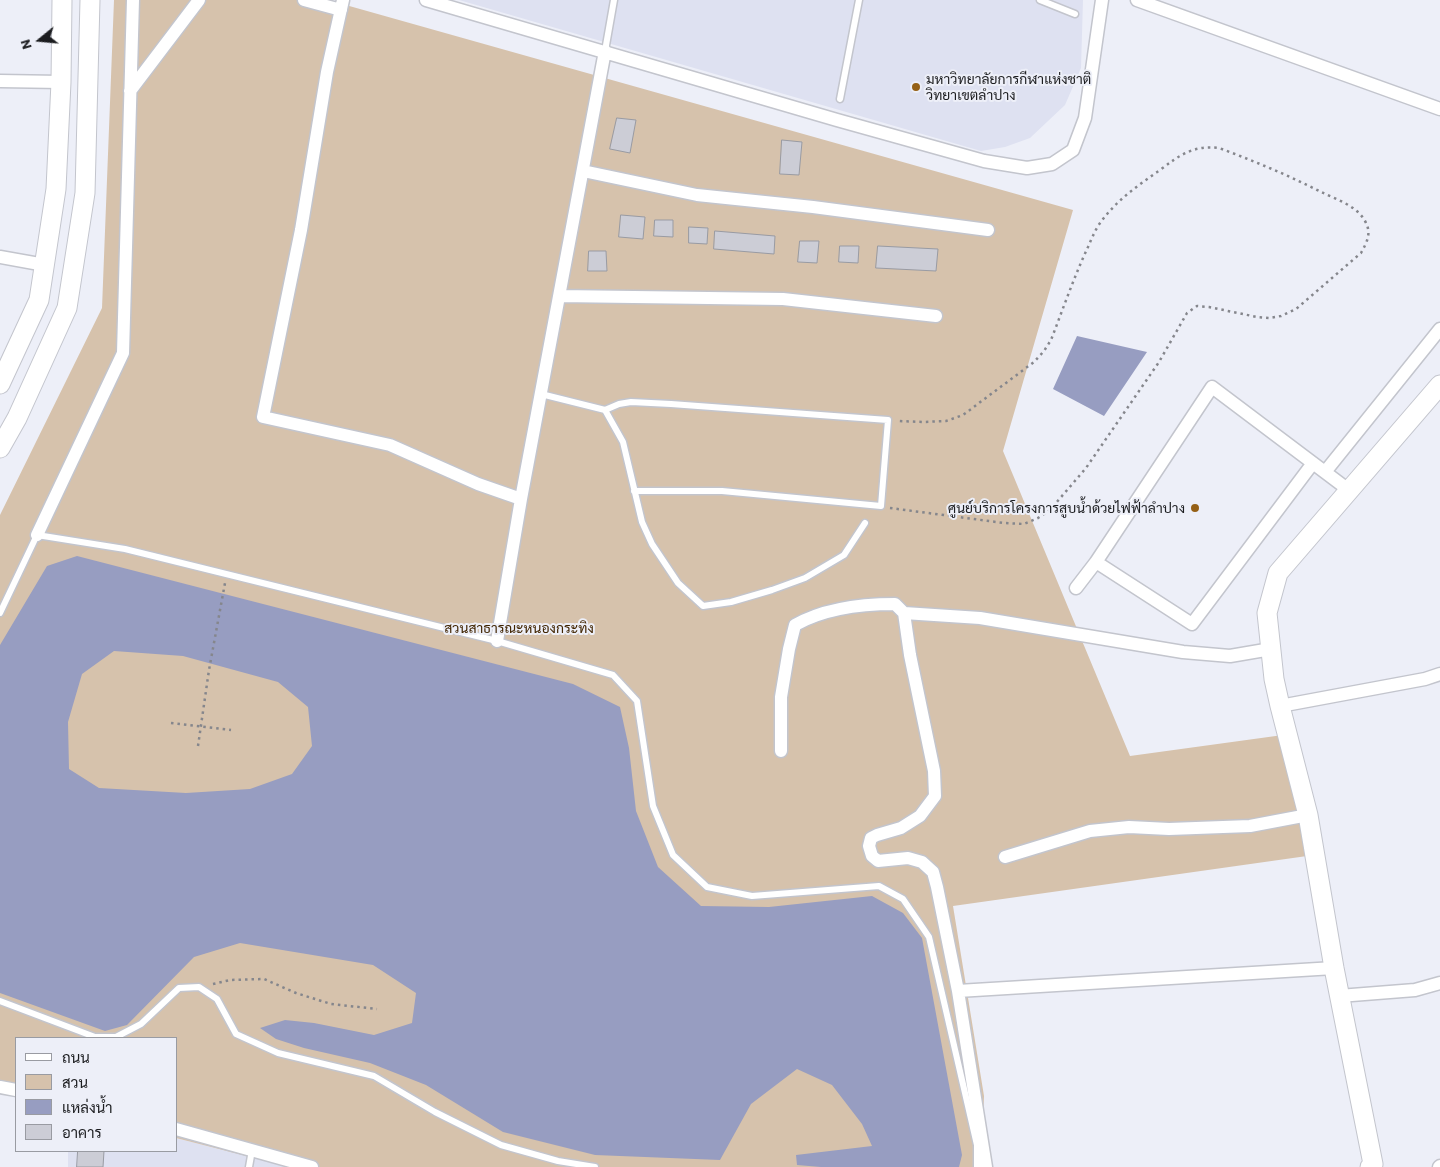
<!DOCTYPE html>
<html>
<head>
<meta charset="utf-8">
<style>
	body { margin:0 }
	#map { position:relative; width:1440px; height:1167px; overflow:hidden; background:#edeff8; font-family:Barlow,Sarabun,sans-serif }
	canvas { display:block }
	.legend { position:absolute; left:15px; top:1037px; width:162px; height:115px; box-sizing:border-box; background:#edeff8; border:1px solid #999ba2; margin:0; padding:6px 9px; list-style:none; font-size:15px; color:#1c1d20 }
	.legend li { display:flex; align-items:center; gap:10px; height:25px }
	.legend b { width:25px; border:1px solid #999ba2 }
	.north { position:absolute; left:15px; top:15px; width:50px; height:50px; -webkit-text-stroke:4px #edeff8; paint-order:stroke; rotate:253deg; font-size:14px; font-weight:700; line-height:20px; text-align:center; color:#1c1d20 }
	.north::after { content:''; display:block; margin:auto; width:18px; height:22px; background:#1c1d20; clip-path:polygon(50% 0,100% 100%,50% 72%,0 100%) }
</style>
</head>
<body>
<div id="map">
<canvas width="1440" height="1167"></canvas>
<ul class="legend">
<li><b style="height:6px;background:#fff"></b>ถนน</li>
<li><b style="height:14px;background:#d6c2ac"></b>สวน</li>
<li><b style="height:14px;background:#979dc1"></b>แหล่งน้ำ</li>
<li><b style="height:14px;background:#cccdd6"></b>อาคาร</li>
</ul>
<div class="north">N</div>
</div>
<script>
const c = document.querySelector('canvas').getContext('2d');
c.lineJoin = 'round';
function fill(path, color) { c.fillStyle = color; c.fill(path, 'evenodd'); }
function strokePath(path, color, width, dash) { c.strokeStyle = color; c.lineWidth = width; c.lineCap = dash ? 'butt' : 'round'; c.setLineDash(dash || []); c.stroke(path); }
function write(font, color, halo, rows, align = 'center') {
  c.font = font + ' Barlow,Sarabun,sans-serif'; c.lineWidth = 4; c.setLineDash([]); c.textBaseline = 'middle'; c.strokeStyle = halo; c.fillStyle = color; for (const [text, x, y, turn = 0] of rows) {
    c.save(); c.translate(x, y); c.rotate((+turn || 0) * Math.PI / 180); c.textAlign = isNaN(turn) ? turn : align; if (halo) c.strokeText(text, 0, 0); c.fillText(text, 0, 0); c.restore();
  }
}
fill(new Path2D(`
	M459,0H1083L1081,68L1065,105L1030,138L1005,147L981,151Z
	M176,1138L289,1167H68V1151H176Z`), '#dee1f1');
fill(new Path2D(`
	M114,0H328L1073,210L1003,451L1130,756L1283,735L1307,856L953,906L984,1096L981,1167H289L176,1138V1038H16V1097L0,1093V515L102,308Z`), '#d6c2ac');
fill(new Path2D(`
	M1077,336L1147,352L1104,416L1053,389Z
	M77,556L573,684L620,707L629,748L636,811L658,867L701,906L769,907L872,896L903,913L922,938L962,1155L959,1167H821L797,1165L796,1155L872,1146L862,1124L832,1085L797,1069L751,1104L720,1160L595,1155L503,1132L426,1085L370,1063L304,1048L276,1039L260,1028L285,1020L314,1023L374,1035L412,1023L416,993L373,965L240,943L194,957L127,1025L105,1031L0,993V645L47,566ZM114,651L183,656L278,682L308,707L312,746L292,774L250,789L186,793L99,788L69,769L68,722L82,674Z`), '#979dc1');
const building = new Path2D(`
	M617,118L636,120L630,153L610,149Z
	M782,140L802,142L799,175L780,174Z
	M621,215L645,217L643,239L619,237Z
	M655,220H673V237L654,236Z
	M689,227L708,228L707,244L689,243Z
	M715,231L775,236L774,254L714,249Z
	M800,241H819L817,263L798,262Z
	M840,246H859L858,263L839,262Z
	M878,246L938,249L936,271L876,268Z
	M589,251H606L607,271H588Z
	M78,1151H104L103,1167H77Z`);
fill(building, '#cccdd6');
strokePath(building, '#999ba3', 1);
const lane = new Path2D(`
	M1040,0L1075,14
	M605,51L614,0
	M840,99L859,0
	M541,394L605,410L623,442L642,522L652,544L678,583L703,606L731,602L772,590L805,578L844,555L865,523
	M605,410L619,404L631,402L671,404L888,420L881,506L722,491H634
	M0,613L37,535L125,549L497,641L613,675L637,701L653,806L673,855L707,887L752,896L879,886L903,899L929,937L977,1145V1167
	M0,1001L95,1037H116L141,1024L179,988L199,987L217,999L236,1034L278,1053L374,1076L435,1112L501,1145L558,1161L595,1167
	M249,1167L252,1150`);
const street = new Path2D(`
	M304,0L341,10
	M343,0L327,72L301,230L263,417L390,445L478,484L521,499
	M426,0L837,120L984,161L1027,168L1052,164L1073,150L1085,118L1102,0
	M1137,0L1440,109
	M0,81L61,82
	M130,91L199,0
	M583,171L697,195L813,207L988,230
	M0,257L45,265
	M559,296L783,299L936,316
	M1313,463L1192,624L1096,562L1212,387L1350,491
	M1325,472L1440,329
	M37,535L123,353L133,0
	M1076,588L1096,562
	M904,613L980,618L1183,652L1230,656L1271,649
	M497,641L521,499L605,51
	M1280,706L1425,679L1440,674
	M781,751V697L789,649L795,625C825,608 861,604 895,604L904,613L910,655L934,771L935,796L920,816L901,828L877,835L871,838L869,846L872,856L878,861L908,858L922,862L933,872L937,887L958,991L986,1167
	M1005,857L1090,831L1129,827L1169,829L1250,826L1308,815
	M958,991L1334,968
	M1339,996L1415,990L1440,983
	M0,1087L16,1090
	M176,1129L312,1167
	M1439,1167L1440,1166`);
const secondary = new Path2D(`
	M0,384L39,300L56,189L61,82L62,0
	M0,448L17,418L67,308L85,193L90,0
	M1370,1167L1373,1164L1334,968L1308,815L1280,706L1274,679L1267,613L1278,573L1440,385`);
strokePath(lane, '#c3c5cd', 9);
strokePath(street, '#c3c5cd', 15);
strokePath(secondary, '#c3c5cd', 21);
strokePath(new Path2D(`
	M890,508L1004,523L1024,524L1038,518L1050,510L1086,468L1159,362L1187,313L1197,306L1209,307L1257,317L1270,318L1281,316L1296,309L1361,253C1367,242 1372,233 1365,221C1357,206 1336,199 1321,192C1288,175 1254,161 1219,148C1193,145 1180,155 1160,170C1137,186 1114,202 1098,226C1094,233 1091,240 1088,247C1074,277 1063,309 1051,340L1044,351L1034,362L963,415L946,421L923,422L898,421
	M171,723L231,730
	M198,746L209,670L225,583
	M213,984L230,980L264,979L296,993L331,1004L377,1009`), '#85868c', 2.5, [2.5, 4]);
strokePath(lane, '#fff', 6);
strokePath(street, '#fff', 12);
strokePath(secondary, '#fff', 19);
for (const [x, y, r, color] of [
	[916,87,5,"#956016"],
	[1195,508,5,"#956016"]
]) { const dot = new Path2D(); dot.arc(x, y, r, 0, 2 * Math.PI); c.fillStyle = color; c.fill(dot); strokePath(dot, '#edeff8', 2); }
write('14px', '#1c1d20', '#edeff8', [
	["มหาวิทยาลัยการกีฬาแห่งชาติ",926,79],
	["วิทยาเขตลำปาง",926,95],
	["ศูนย์บริการโครงการสูบน้ำด้วยไฟฟ้าลําปาง",1185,508,"right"]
], 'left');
write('14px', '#402400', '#edeff8', [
	["สวนสาธารณะหนองกระทิง",519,628]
]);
</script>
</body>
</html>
